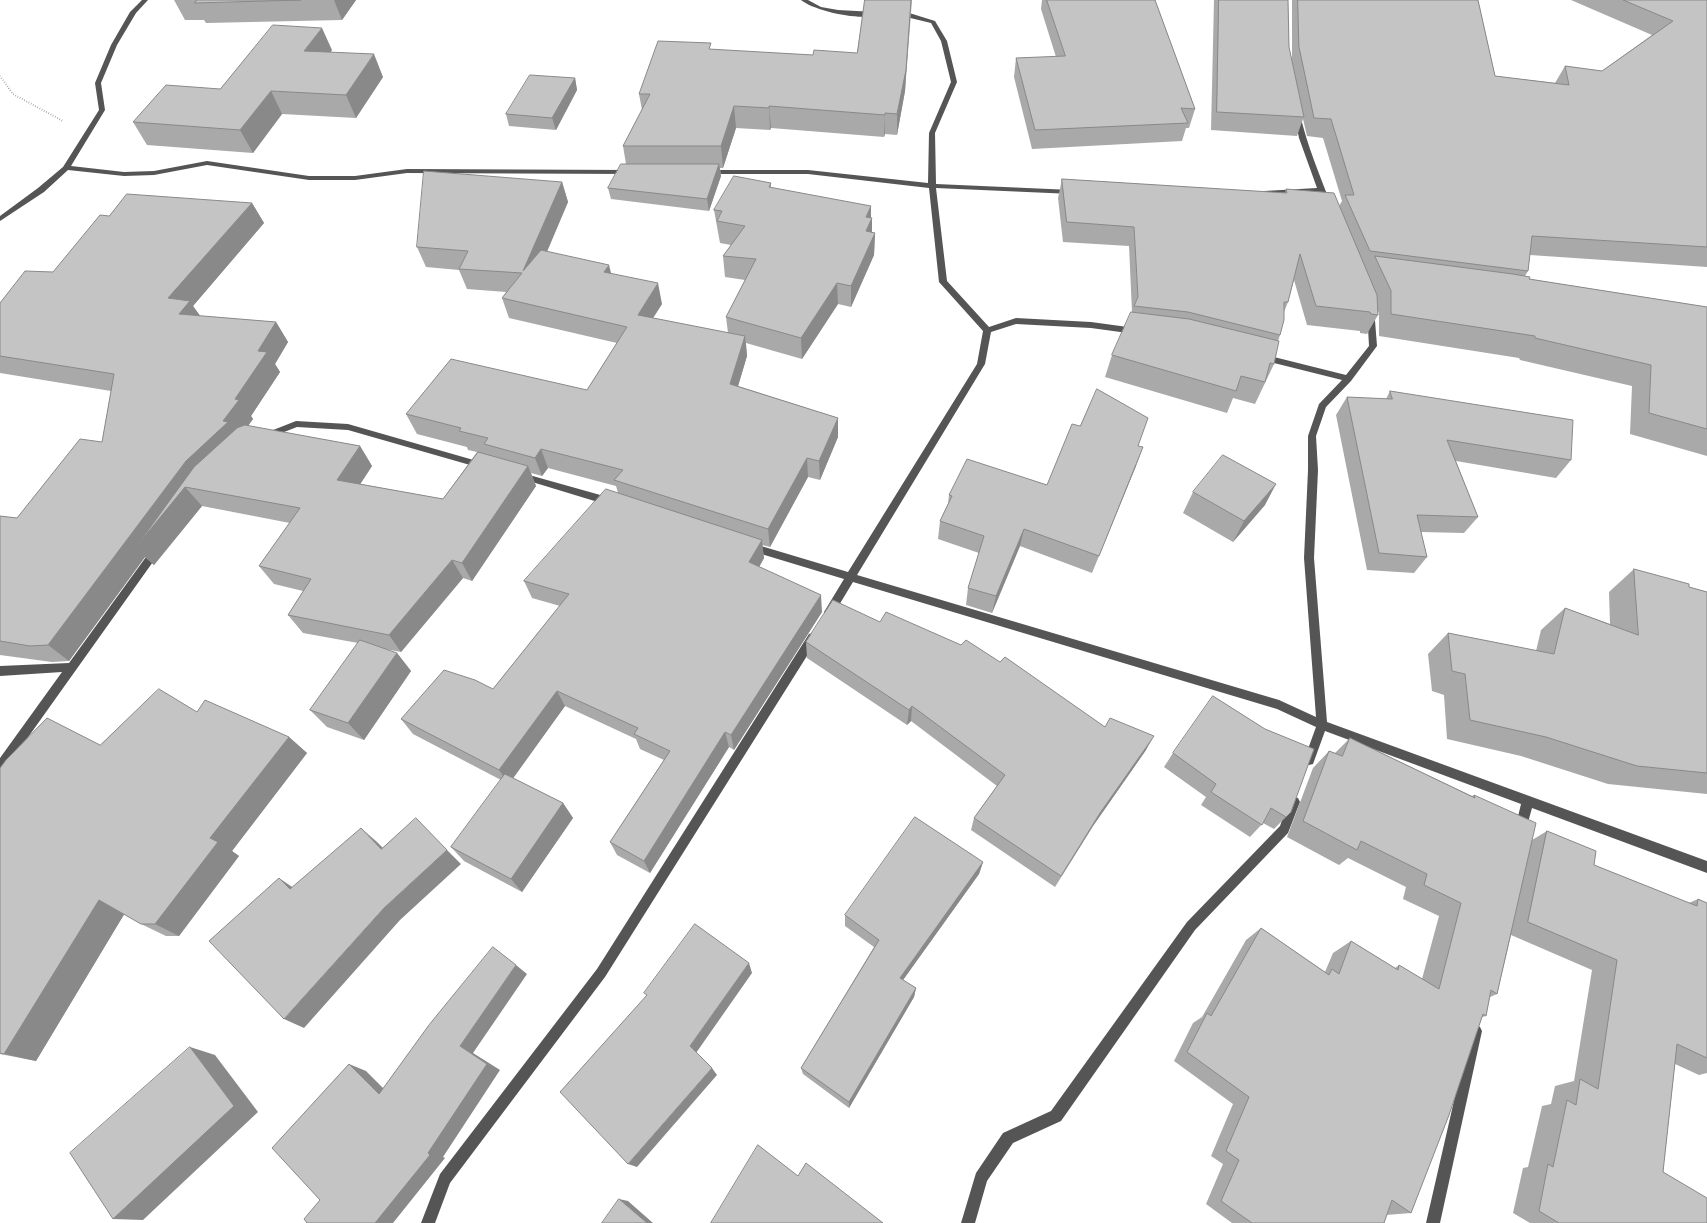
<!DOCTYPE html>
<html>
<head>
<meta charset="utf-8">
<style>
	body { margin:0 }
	canvas { display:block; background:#fff }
</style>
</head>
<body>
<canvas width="1707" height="1223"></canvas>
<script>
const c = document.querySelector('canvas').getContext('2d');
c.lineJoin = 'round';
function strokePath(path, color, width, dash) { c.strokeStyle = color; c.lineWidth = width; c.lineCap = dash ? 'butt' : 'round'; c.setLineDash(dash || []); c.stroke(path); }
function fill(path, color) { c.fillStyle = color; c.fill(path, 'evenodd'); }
strokePath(new Path2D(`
	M0,76L13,94L63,121`), '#777', 2, [0.5, 2]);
fill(new Path2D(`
	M142,0H148L136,13L117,45L101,83L105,110L71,166L124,172L154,171L207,161L309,176H355L407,169L630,170L634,172L630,174L407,173L355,180H309L207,165L154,175L124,176L68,170L44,192L0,221V216L38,188L63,167L99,110L95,83L111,45L130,12Z
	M801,0H808L821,7L838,10L875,12L878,14C864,22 814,11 801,0Z
	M906,12L935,21L947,41L957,82L935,133L936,184L1072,190L1076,192L1072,194L936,188L947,281L989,327L1016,318L1091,322L1135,328L1139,331L1135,334L1091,328L1016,324L991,332L985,364L857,575L1279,700L1316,717L1304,558L1308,470V436L1319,404L1342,380L1262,360L1258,357L1262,354L1346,375L1369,346L1367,310L1371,307L1374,308L1377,346L1351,381L1326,407L1316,436L1318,470L1314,558L1327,722L1707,861V873L1532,808L1525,833L1521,834L1517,833L1515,829L1521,804L1325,731L1313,764L1309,765L1305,764L1304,760L1316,727L1277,709L853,582L833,615H825L824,612L844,579L748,550L746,547L748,544L751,543L848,572L977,364L983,331L939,282L929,188L808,174H707L703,172L707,170H808L928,183L929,133L951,82L941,41L931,23L894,14L897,12Z
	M1297,112L1300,114C1307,146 1320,175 1331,205L1330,207H1324L1319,192L1264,195L1260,193L1264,191L1317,188L1299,138L1294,114Z
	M296,421L348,424L484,463L489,466L484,469L348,430L297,427L266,439L262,436L263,434Z
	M522,473L611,498L616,502L611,506L519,478L517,476L519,474Z
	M157,545L162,549L160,552L4,771L0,772V758L62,672L0,676V666L69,663L154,546Z
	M813,633L817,634L818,637L817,640L605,977L450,1183L435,1223H421L440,1174L597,969L809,634Z
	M1294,797L1298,798L1300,802L1288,833L1195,930L1061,1121L1013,1143L987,1181L975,1223H961L976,1173L1003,1133L1051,1111L1187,922L1280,826L1290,798Z
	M1476,1025L1480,1027L1482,1031L1440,1223H1426L1470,1031L1472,1027Z`), '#555');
fill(new Path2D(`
	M174,0H356L342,20L206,23L204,20H185Z
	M865,0H912L905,91L897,135L885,134L884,137L771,128L770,130L736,128L723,168H720L721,176L709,211L611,199L608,188L626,164L623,146L642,110L639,94L712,50L813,55L857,53Z
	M1042,0H1155L1195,109L1189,128H1186L1182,141L1032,149L1014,77L1016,58L1056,57L1041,9Z
	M1214,0H1288L1289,47L1292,62V0H1478L1495,76L1555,83L1565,66L1602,71L1652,35L1571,0H1707V267L1530,255L1528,271L1525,276L1529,279L1707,307V456L1630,434L1632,386L1520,360L1519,358L1379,336V313L1378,311V315L1367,334L1360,333V331L1307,325L1294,280L1288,302L1284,312L1280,335L1278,341L1274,364L1255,404L1233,398L1227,413L1105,377L1112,355L1132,312L1129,246L1063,242L1058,198L1062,179L1285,193L1286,189L1339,206L1342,201L1323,138L1307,136L1303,119L1297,136L1211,130Z
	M332,50L331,52L383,77L356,118L282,114L253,153L147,145L133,122L220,89Z
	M575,78L577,90L556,130L509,126L506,114Z
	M562,182L568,202L547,251L611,273L662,304L653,318L728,333L726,317L745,280L725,277L723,256L731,245L720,243L714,210L771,183V187L872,218V232L875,233L874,255L851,307L838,304L802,359L746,343L747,356L738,386L838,418V437L820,480L808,477L770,547L762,545L764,558L759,567L822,612L734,750L729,747L650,873L617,855L610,842L664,760L640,749L636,739L565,706L513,778L563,803L573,818L522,892L464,861L451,847L501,780L413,734L401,719L493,689L560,606L532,598L524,581L618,493L616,486L548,468L542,476L531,473L536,486L472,581L463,578L401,652L385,649L397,653L411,671L364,740L327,727L310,710L358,643L303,633L288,615L303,591L274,584L259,566L290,523L202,506L154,565L145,557L69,661L52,662L0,655V516L17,518L102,442L111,391L0,373V303L53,272L252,203L264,223L193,306L200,316L276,322L288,342L275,364L280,372L251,416L253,419L248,426L360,446L372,466L360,484L443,499L477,452L468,450L467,447L417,434L406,414L587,390L617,343L509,318L502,298L506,292L467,289L459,270L426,267L417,247Z
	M1390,391L1571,460L1556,478L1456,461L1478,517L1464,533L1421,532L1427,557L1414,573L1367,570L1336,415L1347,397L1386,399Z
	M1138,446L1136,466L1092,573L1020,546L992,613L966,605L968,588L979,553L938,539L940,521L948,504L949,495L1047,485Z
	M1193,492L1265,505L1233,542L1183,513Z
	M1634,569L1689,587L1707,592V794L1608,784L1521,756L1447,739L1444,695L1432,691L1428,654L1448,633L1536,651L1541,630L1565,608L1610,624L1609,592Z
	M806,642L1105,727L1146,750L1093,826L1055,887L971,830L974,818L997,786L911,721L907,725L807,658Z
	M289,737L307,753L232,851L239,856L179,936H166L141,924L124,914L36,1061L0,1054V768L100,745Z
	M1350,738L1472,796L1474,795L1532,840L1547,831L1594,865L1689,903L1698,899L1707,903V1073L1699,1075L1675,1064L1663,1172L1707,1223H1530L1513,1213L1523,1168L1528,1167L1542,1106L1551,1104L1555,1086L1574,1081L1592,970L1511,935L1497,994L1490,997L1486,1016L1482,1017L1411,1213L1386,1215L1384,1223H1232L1206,1204L1223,1164L1211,1156L1233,1104L1174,1061L1193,1023L1202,1017L1246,940L1261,928L1325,972L1333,953L1351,941L1395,968L1399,965L1422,979L1439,916L1403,899L1406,887L1348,858L1339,865L1287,837L1313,768L1329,751L1335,753Z
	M1173,753L1291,812L1274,829L1263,823L1250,837L1201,805L1206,797L1164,767Z
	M983,862L979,874L903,980L916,988L914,997L849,1108L803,1074L801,1068L874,947L845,926V915Z`), '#a9a9a9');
fill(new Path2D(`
	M334,0H356L342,20Z
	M911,0L905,91L897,135V114Z
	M322,28L332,50L314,74L304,51Z
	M374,54L383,77L356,118L346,95Z
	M575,78L577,90L556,130L552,118Z
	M271,91L282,114L253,153L240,130Z
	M734,106L736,128L723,168L721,146Z
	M769,106L771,128L770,130L769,108Z
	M885,113V134L884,137L885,115Z
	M719,164L721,176L709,211L707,199Z
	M562,182L568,202L530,292L523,271Z
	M252,203L264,223L193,306L204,321L193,335L168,298Z
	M871,206V221L872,218V240L875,233L874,255L851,307V286L866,253V217Z
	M609,265L614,285L604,272Z
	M658,283L662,304L642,335L638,315Z
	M837,283L838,304L802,359L801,338Z
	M276,322L288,342L275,364L280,372L251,416L253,419L240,437L185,487L202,506L154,565L145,557L69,661L48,645L186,461L223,421L235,399L258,351Z
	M745,336L747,356L733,403L730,384Z
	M838,418V437L820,480L819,461Z
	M360,446L372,466L350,500L337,480Z
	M1143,447L1136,466L1092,573L1099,556Z
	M541,449L548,468L542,476L535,458Z
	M807,458L808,477L770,547L768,529Z
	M528,466L536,486L472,581L462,563Z
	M1276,484L1265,505L1233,542L1244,521Z
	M1024,529L1020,546L992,613L996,596Z
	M762,540L764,558L752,580L749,562Z
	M452,560L463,578L401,652L389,635Z
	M821,595L822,612L734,750L731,735Z
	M397,653L411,671L364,740L348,723Z
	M557,691L565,706L509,784L499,770Z
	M912,706L911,721L907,725L909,710Z
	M725,732L729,747L650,873L644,861Z
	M1154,736L1146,750L1093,826L1055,887L1100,813Z
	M289,737L307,753L232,851L239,856L179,936L155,924L210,838Z
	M563,803L573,818L522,892L511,879Z
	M361,828L377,842L397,862L381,849Z
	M447,850L461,864L400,920L304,1028L284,1019L384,908Z
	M983,862L979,874L898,987L900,978Z
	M279,878L298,891L290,889Z
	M99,900L125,913L36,1061L4,1054Z
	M749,963L752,973L696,1053L690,1046Z
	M516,965L527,974L473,1053L500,1070L443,1157L445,1158L393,1223H375L428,1153L460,1046Z
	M916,988L914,997L849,1108V1102Z
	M190,1047L215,1055L258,1112L143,1220L113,1219Z
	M349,1064L366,1071L395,1100L379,1094Z
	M712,1068L717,1075L637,1167L628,1164Z
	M619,1199L628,1201L653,1223H647Z`), '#898989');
const building = new Path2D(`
	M197,0H301L195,3Z
	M865,0H911L906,70L897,114L885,113V115L769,106V108L734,106L721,146H623L650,94H639L658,41L711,43L709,49L813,55L814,50L857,53Z
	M1047,0H1155L1195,109L1181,108L1188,123L1035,130L1016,58L1065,56Z
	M1219,0H1288L1289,47L1304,117L1217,112Z
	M1298,0H1478L1495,76L1569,85L1565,66L1602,71L1673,21L1623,0H1707V247L1532,236L1528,271L1370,251L1345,195H1354L1331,119L1314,118L1299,47Z
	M273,25L322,28L304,51L374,54L346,95L271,91L240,130L133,122L166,85L220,89Z
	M530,75L575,78L552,118L506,114Z
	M621,164H719L707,199L608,188Z
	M424,171L562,182L523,271L541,250L609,265L604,272L658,283L638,315L745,336L730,384L838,418L819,461L807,458L768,529L614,480L623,470L541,449L535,458L484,444L488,438L459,431L461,428L406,414L451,359L587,390L627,327L502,298L522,273L459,269L468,251L417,247Z
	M734,176L771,183L769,187L871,206L866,217L872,218L866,231L875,233L851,286L837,283L801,338L726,317L756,259L723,256L745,226L717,221L722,211L714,210Z
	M1062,179L1287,193L1286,189L1334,193L1377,295L1378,315L1371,314L1370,312L1316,306L1300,254L1288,302H1284V320L1280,335L1188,312L1134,306L1138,297L1134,227L1067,222Z
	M127,194L252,203L168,298L190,301L179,314L276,322L258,351L267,352L235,399L239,400L223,421L228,422L186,461L48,645L30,646L0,641V516L17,518L80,439L102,442L114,374L0,356V303L25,271L53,272L100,215L109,216Z
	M1375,256L1513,274L1530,277L1529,279L1707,307V429L1649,413L1651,365L1535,338V336L1391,314V291Z
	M1131,312L1189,319L1279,341L1274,364L1270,363L1265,382L1241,376L1236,391L1112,355Z
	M1097,389L1148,418L1138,446L1143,447L1099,556L1024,529L996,596L968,588L984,536L940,521L952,496L949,495L967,459L1047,485L1072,424L1080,426Z
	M1390,391L1573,420L1571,460L1447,440L1478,517L1417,515L1427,557L1379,553L1347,397L1392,399Z
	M245,425L360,446L337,480L443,499L478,452L528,466L462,563L452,560L389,635L288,615L311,579L259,566L300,508L185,487L136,547L194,467L237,428Z
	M1223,455L1276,484L1244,521L1193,492Z
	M606,489L762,540L749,562L821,595L731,735L725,732L644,861L610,842L670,751L634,734L638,728L557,691L499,770L401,719L444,670L475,680L493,689L569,594L524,581Z
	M1634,569L1689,584V587L1707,592V773L1637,766L1546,737L1470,720L1465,674L1452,671L1448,633L1554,654L1565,608L1638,635Z
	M833,600L880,622L886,612L961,645L966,640L1000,662L1005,657L1105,727L1110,718L1154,736L1100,813L1061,876L974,818L1005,775L912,706L909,710L806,642Z
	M360,640L397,653L348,723L310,710Z
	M159,689L197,712L205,700L289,737L210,838L218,842L155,924H141L99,900L4,1054L0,1053V768L6,760L47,718L100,745Z
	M1213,696L1265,729L1314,749L1291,812L1286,817L1271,808L1262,825L1211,792L1216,784L1173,753Z
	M1350,738L1475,798L1474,795L1536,823L1497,994L1491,990L1486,1016L1483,1014L1449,1115L1411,1213L1392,1200L1384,1223H1252L1221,1201L1239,1160L1226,1151L1249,1097L1187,1052L1207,1013L1211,1016L1261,928L1329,975L1332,969L1339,974L1351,941L1398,970L1399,965L1439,989L1461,903L1424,885L1427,874L1361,841L1357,850L1303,821L1329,751L1342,756Z
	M505,774L563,803L511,879L451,847Z
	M915,817L983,862L900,978L916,988L849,1102L801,1068L879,940L845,915Z
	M416,818L447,850L384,908L284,1019L209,941L279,878L290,889L361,828L381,849Z
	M1547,831L1596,851L1594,865L1697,906L1698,899L1707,903V1058L1677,1044L1663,1172L1707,1198V1223H1559L1539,1211L1548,1164L1553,1167L1567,1100L1576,1105L1580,1079L1598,1089L1617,960L1528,922Z
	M695,924L749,963L690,1046L712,1068L628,1164L560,1092L647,995L644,993Z
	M493,947L516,965L460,1046L487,1064L428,1153L430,1155L375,1223H307L304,1219L320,1200L272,1148L349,1064L379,1094L429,1025Z
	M190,1047L234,1106L113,1219L70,1153Z
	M758,1145L798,1176L806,1163L883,1223H711Z
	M619,1199L647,1223H602Z`);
fill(building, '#c4c4c4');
strokePath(building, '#898989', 1);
</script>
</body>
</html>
